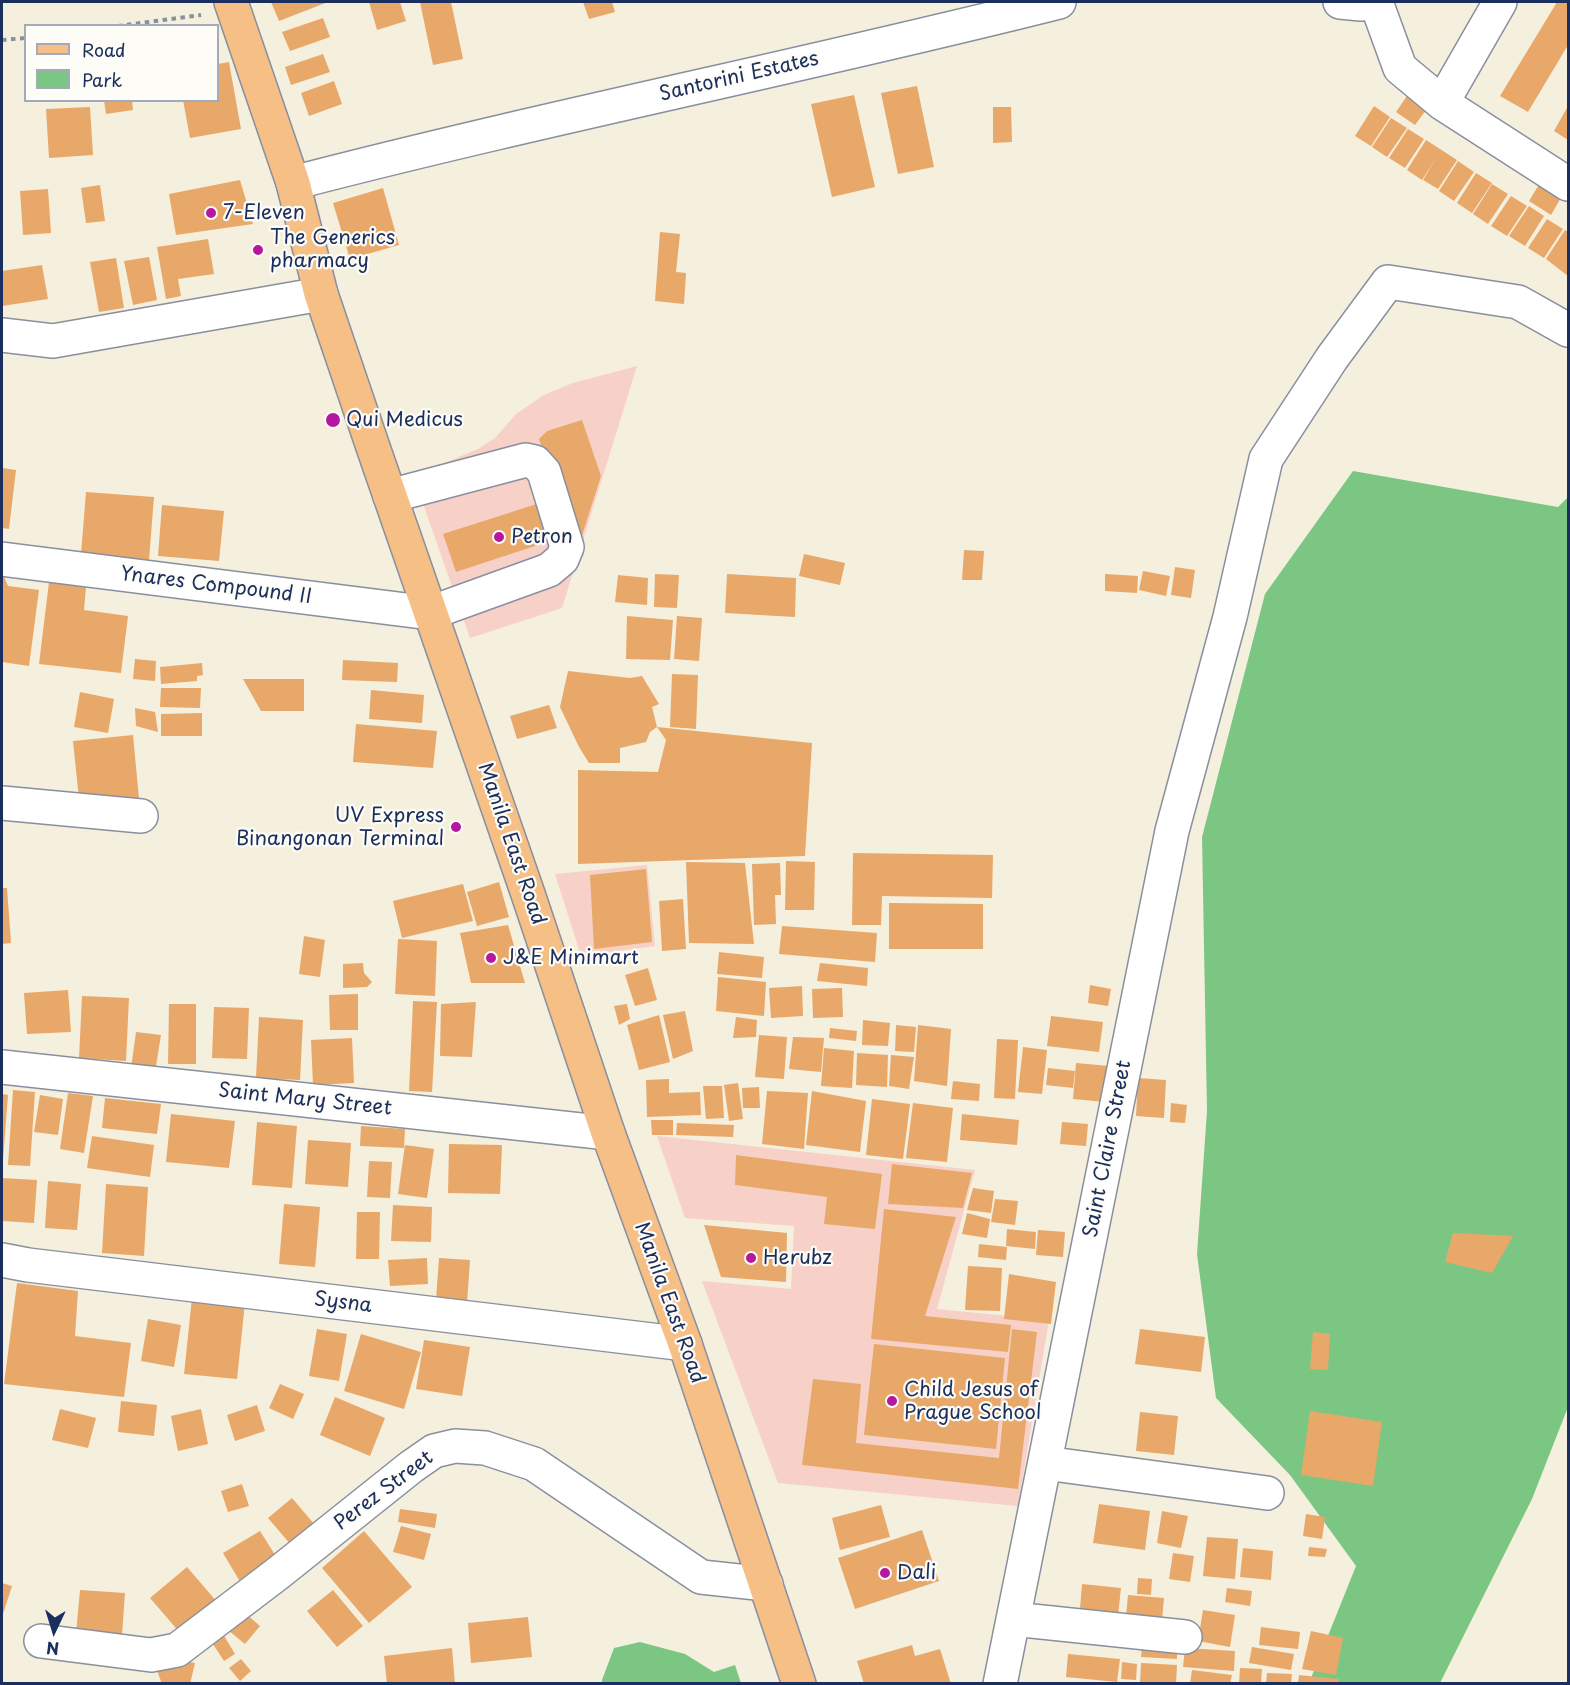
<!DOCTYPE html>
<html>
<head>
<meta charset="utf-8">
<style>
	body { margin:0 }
	#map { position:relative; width:1570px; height:1685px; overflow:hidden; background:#f5efdd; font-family:"Playpen Sans",sans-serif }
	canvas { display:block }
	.frame { position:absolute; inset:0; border:3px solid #1b2f5e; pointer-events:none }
	.legend { position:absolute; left:24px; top:24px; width:195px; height:78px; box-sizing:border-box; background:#fdfcf7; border:2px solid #a3aaba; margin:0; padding:8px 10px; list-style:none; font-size:18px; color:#1b2f5e }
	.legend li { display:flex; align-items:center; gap:12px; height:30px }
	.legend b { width:30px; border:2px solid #a3aaba }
	.north { position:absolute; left:24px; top:1601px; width:60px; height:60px; -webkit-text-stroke:4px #fdfcf7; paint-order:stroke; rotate:184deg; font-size:16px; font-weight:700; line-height:24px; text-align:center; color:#1b2f5e }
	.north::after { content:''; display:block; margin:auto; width:21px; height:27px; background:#1b2f5e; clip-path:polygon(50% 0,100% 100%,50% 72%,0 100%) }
</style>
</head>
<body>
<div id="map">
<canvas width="1570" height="1685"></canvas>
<div class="frame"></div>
<ul class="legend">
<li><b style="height:8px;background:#f5bf86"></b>Road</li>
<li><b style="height:16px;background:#7cc684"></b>Park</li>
</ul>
<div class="north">N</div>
</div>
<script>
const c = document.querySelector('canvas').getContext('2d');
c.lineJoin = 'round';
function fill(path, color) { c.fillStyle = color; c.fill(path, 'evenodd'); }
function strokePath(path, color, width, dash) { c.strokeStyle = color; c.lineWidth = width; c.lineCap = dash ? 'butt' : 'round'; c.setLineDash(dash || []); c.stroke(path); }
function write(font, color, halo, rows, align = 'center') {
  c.font = font + ' "Playpen Sans",sans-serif'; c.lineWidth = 4.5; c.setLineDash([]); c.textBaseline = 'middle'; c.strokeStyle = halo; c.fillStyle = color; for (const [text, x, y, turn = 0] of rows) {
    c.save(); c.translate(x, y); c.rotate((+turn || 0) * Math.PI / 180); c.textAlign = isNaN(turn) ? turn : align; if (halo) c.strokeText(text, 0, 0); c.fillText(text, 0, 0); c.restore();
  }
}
fill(new Path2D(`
	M637,366L562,608L470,638L412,472L442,464L478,449L495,438L516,414L544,395L573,383Z
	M647,865L655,946L581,956L555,874Z
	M657,1136L975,1170L937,1309L1049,1320L1018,1506L778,1483L702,1281L791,1289L794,1226L685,1218Z`), '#f7d1c7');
fill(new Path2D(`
	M1353,471L1558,507L1568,497V1407L1532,1499L1440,1683H1309L1356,1566L1290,1475L1216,1398L1197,1254L1207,1111L1202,837L1265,594Z
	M640,1642L685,1654L714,1672L735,1665L741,1683H602V1680L614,1648Z`), '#7cc684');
fill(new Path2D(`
	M271,2H328L279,21Z
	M369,2H400L406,21L377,30Z
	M420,2H451L463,59L433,65Z
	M583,2H612L615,12L589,19Z
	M1557,2H1568V45L1528,112L1500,96Z
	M323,18L330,37L290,51L282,32Z
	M323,54L330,72L291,85L285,67Z
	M229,62L241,129L190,138L183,100H218V64Z
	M334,81L342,104L309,116L301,93Z
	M917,86L934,167L898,174L881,93Z
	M1409,93L1429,106L1415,125L1396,112Z
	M854,95L875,187L832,197L811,104Z
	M104,100H132L133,110L106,114Z
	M1374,106L1390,117L1371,146L1355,136Z
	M1568,106V140L1554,131Z
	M90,107L93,155L49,158L46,109Z
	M993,107H1011L1012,142L993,143Z
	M1391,118L1407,128L1387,157L1372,147Z
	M1408,129L1424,139L1405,168L1389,158Z
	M1426,140L1457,160L1438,189L1423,180L1436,158L1422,180L1407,170Z
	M1458,161L1474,172L1454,201L1439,191Z
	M1476,173L1492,183L1472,213L1457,203Z
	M240,180L253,224L176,235L169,194Z
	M1540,183L1562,196L1551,215L1529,201Z
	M1492,184L1508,194L1488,224L1473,214Z
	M100,185L105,221L86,223L81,188Z
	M383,188L399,245L350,259L333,203Z
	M48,189L51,233L23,235L20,191Z
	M1511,196L1527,206L1507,236L1491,226Z
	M1529,206L1544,216L1525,246L1509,236Z
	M1547,219L1563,229L1544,258L1528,248Z
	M1565,230L1568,232V276L1546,259Z
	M660,232L680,234L676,272L686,273L684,304L655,301Z
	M208,239L214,274L178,279L181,296L166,299L157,247Z
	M149,257L157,300L133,305L124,261Z
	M116,258L124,308L99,312L90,262Z
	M42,265L48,299L2,306V271Z
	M582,420L601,476L578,548L539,439L547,431Z
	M2,468L16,470L9,529L2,528Z
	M86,492L154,497L149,560L81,554Z
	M543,502L556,539L456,572L443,534Z
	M162,505L224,511L219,561L158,556Z
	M964,550L984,551L982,580H962Z
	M804,554L845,563L840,585L799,576Z
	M1175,567L1195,570L1191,598L1171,595Z
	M1143,571L1170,576L1166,596L1139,590Z
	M2,572L8,586L39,590L29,666L2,662Z
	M655,574L679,575L677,608L654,607Z
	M727,574L796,578L795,617L725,613Z
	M1105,574L1138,576L1137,593L1105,591Z
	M618,575L648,578L647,605L615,602Z
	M49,582L86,587L84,610L128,616L121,673L39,664Z
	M627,616L673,620L670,660L626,659Z
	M677,616L702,618L699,661L674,659Z
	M135,659L156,661L155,681L133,679Z
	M343,660L398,663L397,682L342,680Z
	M202,663L203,675L197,676V681L161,684L160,667Z
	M568,671L630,678L642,676L659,704L652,707L657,727L650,732L646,742L620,748V763H589L579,747L560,707Z
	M672,674L698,675L696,729L670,727Z
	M243,679H304V711H261Z
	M161,688H201L200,708L160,707Z
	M371,690L424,695L422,723L369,719Z
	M80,692L114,699L108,733L74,727Z
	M549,705L557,728L517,739L510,716Z
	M135,708L155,712L158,732L136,726Z
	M202,713V736H161V714Z
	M356,724L437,731L433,768L353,762Z
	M657,727L812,743L805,856L578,864V770L658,772L666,740Z
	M133,735L140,809L79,799L73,741Z
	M853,853L993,855L992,898L882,896L881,925H852Z
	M786,861L815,862L814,910H785Z
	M686,862L745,863L754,944L689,943Z
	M780,863L781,895H775L776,924L754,925L752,864Z
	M646,869L652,942L594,949L590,875Z
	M499,882L509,917L477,926L467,892Z
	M463,884L473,921L402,938L393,901Z
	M2,888H7L11,943L2,944Z
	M683,899L686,949L662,951L659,901Z
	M889,903L983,904V949H889Z
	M508,925L525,983H471L460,933Z
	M782,926L877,933L875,962L779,954Z
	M304,936L325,940L320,977L299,974Z
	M398,939L437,941L435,996L395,994Z
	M719,952L764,957L762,978L717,974Z
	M363,963L364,973L372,982L367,987L343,988V964Z
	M820,963L868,968L867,986L817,981Z
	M648,968L657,1000L635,1006L625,975Z
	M718,977L766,982L764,1016L716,1011Z
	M1090,985L1111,989L1108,1006L1088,1003Z
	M802,986L803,1016L771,1018L769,988Z
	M842,988L843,1017L813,1018L812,989Z
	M68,990L71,1032L27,1034L24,993Z
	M358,994V1030H330L329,995Z
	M82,996L129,998L126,1061L79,1058Z
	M413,1001L437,1002L432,1092L409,1091Z
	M476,1002L472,1057L440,1056L441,1004Z
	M169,1004H196V1064H168Z
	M627,1004L630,1019L619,1025L614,1006Z
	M214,1007L249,1008L247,1059L212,1058Z
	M685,1011L693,1051L673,1059L663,1015Z
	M659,1015L670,1062L639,1070L627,1025Z
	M1051,1016L1103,1022L1099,1052L1047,1046Z
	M259,1017L303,1020L300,1080L256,1078Z
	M736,1017L757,1020L756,1037L733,1038Z
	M863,1020L890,1023L888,1046L862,1045Z
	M896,1025L916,1027L914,1052L895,1051Z
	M918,1025L951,1029L947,1086L914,1081Z
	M830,1028L857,1031L856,1041L829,1038Z
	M136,1032L161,1035L155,1072L131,1068Z
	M759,1035L787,1037L784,1079L755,1077Z
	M793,1037L824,1038L821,1072L789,1069Z
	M352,1038L354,1083L313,1085L311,1040Z
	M997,1039L1018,1040L1015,1099L994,1098Z
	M1023,1047L1047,1050L1042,1094L1018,1092Z
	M824,1048L854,1051L852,1088L821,1086Z
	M857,1053L888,1055L887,1087L856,1085Z
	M891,1055L914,1057L909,1089L889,1086Z
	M1076,1063L1109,1066L1105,1102L1073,1099Z
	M1048,1068L1075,1071L1073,1088L1046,1085Z
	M1138,1078L1166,1080L1164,1118L1136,1116Z
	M669,1079V1093L700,1092L701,1115L647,1117L646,1080Z
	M953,1081L980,1084L979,1101L951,1099Z
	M738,1083L743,1119L729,1121L724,1085Z
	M703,1086H722L724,1118L706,1119Z
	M759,1087L760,1108H743L742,1088Z
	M13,1090L35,1092L30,1166L8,1165Z
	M767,1091L808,1093L804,1149L762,1144Z
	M812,1091L866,1101L860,1152L806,1145Z
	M68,1093L93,1096L84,1153L60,1149Z
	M2,1094L8,1095L3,1160H2Z
	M40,1095L63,1099L58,1135L34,1132Z
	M105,1098L161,1104L157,1134L102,1128Z
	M872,1099L910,1104L903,1159L866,1155Z
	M913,1103L953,1108L947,1162L906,1158Z
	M1171,1103L1187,1105L1185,1123L1170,1122Z
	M171,1114L235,1121L229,1168L166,1162Z
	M962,1114L1019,1120L1017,1145L960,1140Z
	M651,1120H673V1135H652Z
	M257,1122L297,1126L292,1188L252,1185Z
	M1062,1122L1088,1124L1086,1146L1060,1144Z
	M677,1123L734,1125L733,1137L676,1135Z
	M361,1126L405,1129L404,1148L360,1146Z
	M92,1136L154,1145L150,1177L87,1168Z
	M308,1140L351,1143L348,1187L305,1184Z
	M449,1144L502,1145L500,1194L448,1193Z
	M405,1145L434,1149L427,1198L398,1194Z
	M736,1155L882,1174L875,1229L824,1224L827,1197L735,1185Z
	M369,1161L392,1162L390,1198L367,1197Z
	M892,1164L972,1173L963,1208L888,1204Z
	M2,1178L37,1180L34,1223L2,1221Z
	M48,1181L81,1184L77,1230L45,1228Z
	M106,1184L148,1187L144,1256L102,1253Z
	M973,1188L994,1191L991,1213L967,1210Z
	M995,1199L1018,1201L1015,1225L991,1222Z
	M284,1204L320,1207L315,1267L279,1264Z
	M393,1205L432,1207L431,1242L391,1241Z
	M884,1209L956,1217L925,1316L1011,1325L1008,1352L871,1339Z
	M357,1212H380L379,1259H356Z
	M967,1213L990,1219L987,1238L962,1234Z
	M704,1225L787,1233L786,1282L721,1277Z
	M1007,1229L1036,1232L1035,1249L1006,1246Z
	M1038,1230L1065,1232L1063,1257L1036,1255Z
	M1453,1233L1513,1236L1492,1273L1445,1262Z
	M979,1244L1007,1247L1006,1260L978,1257Z
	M427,1258L428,1284L390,1286L388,1260Z
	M439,1258L470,1260L467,1303L436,1300Z
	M968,1266L1002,1268L1000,1311L965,1310Z
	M1009,1274L1056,1282L1051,1324L1004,1319Z
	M17,1283L78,1291L75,1336L131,1343L124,1397L4,1384Z
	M192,1298L245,1303L237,1379L184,1374Z
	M148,1319L181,1325L174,1367L141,1361Z
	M317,1329L347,1334L339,1381L309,1376Z
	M1012,1329L1037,1332L1018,1489L802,1465L813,1379L861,1384L856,1443L999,1458Z
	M1140,1329L1205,1337L1201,1372L1135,1364Z
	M1313,1332L1330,1334L1328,1370L1310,1369Z
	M361,1334L421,1352L404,1409L344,1391Z
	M424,1340L470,1347L462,1396L416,1389Z
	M874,1344L1005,1358L996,1449L864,1435Z
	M280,1384L304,1394L293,1419L269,1408Z
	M335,1397L385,1418L370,1456L320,1435Z
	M121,1401L157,1405L154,1436L118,1432Z
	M257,1405L265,1431L235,1441L227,1415Z
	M60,1409L96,1418L88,1448L52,1440Z
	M201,1409L208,1444L178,1451L171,1416Z
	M1310,1411L1382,1422L1373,1486L1301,1475Z
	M1140,1412L1178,1416L1174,1455L1136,1451Z
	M242,1484L249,1506L228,1512L221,1491Z
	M292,1498L315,1525L291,1545L268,1518Z
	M1099,1504L1150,1511L1145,1550L1093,1543Z
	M881,1505L890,1537L840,1550L832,1518Z
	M400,1509L437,1514L435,1528L398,1522Z
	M1162,1511L1188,1516L1181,1548L1157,1543Z
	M1306,1514L1325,1517L1322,1539L1303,1536Z
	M401,1526L431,1534L424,1560L393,1552Z
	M922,1530L939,1581L855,1609L838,1558Z
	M260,1531L277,1558L239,1580L223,1553Z
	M364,1531L412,1587L369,1623L322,1568Z
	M1207,1537L1238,1539L1235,1579L1203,1576Z
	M1309,1547L1327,1549L1325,1557L1308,1556Z
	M1243,1548L1273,1551L1271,1580L1240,1577Z
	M1173,1553L1194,1556L1190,1582L1169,1579Z
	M187,1567L218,1603L181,1634L150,1598Z
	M1138,1578L1152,1579L1151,1595L1137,1594Z
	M2,1583L12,1586L2,1617Z
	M1082,1584L1121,1588L1117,1625L1079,1621Z
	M1227,1588L1252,1591L1250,1606L1225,1602Z
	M80,1590L125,1593L121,1648L75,1645Z
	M333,1590L363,1626L337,1647L307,1611Z
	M1128,1595L1164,1598L1161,1631L1125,1628Z
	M1203,1610L1235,1615L1230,1647L1198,1641Z
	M245,1613L260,1626L245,1644L229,1631Z
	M528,1617L532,1657L471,1663L468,1623Z
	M1261,1627L1300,1632L1298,1649L1259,1645Z
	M1311,1631L1343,1638L1336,1675L1302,1669Z
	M223,1634L235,1654L224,1661L211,1641Z
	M912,1645L915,1656L940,1649L951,1684H864L857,1661Z
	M1142,1646L1177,1648V1659L1141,1657Z
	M1252,1647L1294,1654L1291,1670L1249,1663Z
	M452,1648L455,1684H387L384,1656Z
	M1185,1648L1235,1651L1234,1671L1183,1667Z
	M1068,1654L1120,1659L1117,1682L1066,1677Z
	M173,1659L195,1663L190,1684H162L155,1665Z
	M241,1659L251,1671L240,1681L229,1668Z
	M1122,1662L1137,1664L1136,1680L1121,1679Z
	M1141,1663L1177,1665L1176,1684H1140Z
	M1240,1668L1262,1669L1261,1684H1239Z
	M1192,1670L1232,1675L1230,1684H1190Z
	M1267,1673L1292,1674L1291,1684H1266Z
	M1299,1675L1339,1679V1684H1298Z`), '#e8a86a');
const minor = new Path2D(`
	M1340,2L1361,4L1372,2
	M1376,2L1400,68L1442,103L1568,184
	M1442,103L1500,2
	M293,183C547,117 805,66 1059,2
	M2,335L53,341L321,294
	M2,559L430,613L549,570L562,559L567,547L544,472L535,462L526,460L390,496
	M2,803L141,816
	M2,1067L608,1133
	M2,1260L28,1265L685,1344
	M1045,1463L1267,1493
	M1013,1619L1185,1637
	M41,1641L151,1655L177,1650L277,1574L411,1467L434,1451L455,1446L485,1448L534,1464L701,1577L766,1584
	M1000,1684L1172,831L1230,617L1266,459L1332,358L1388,282L1518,302L1568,330`);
const major = new Path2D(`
	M231,2L293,183L321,294L374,450L528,894L608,1133L685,1344L799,1684`);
strokePath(minor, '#888f9e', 36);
strokePath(major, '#888f9e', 36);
strokePath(new Path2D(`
	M118,26L201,15
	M2,40L26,38`), '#888f9e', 4, [4.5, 4.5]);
strokePath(minor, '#fff', 33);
strokePath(major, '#f5bf86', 33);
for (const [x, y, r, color] of [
	[211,213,6,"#b5179e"],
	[258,250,6,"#b5179e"],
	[333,420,8,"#b5179e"],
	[499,537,6,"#b5179e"],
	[456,827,6,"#b5179e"],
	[491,958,6,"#b5179e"],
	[751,1258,6,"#b5179e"],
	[892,1401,6,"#b5179e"],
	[885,1573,6,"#b5179e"]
]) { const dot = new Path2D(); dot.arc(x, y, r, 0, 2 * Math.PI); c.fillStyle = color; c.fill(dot); strokePath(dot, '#fdfcf7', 2); }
write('20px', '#1b2f5e', '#fdfcf7', [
	["Santorini Estates",739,77,-13],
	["Ynares Compound II",216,586,7],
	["Manila East Road",511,844,71],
	["Saint Mary Street",305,1100,6],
	["Saint Claire Street",1108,1149,-79],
	["Sysna",343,1303,7],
	["Manila East Road",669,1303,70],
	["Perez Street",384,1491,-37]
]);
write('20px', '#1b2f5e', '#fdfcf7', [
	["7-Eleven",223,213],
	["The Generics",270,238],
	["pharmacy",270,261],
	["Qui Medicus",346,420],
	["Petron",511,537],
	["UV Express",444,816,"right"],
	["Binangonan Terminal",444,839,"right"],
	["J&E Minimart",503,958],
	["Herubz",763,1258],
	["Child Jesus of",904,1390],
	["Prague School",904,1413],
	["Dali",897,1573]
], 'left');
</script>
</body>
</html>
